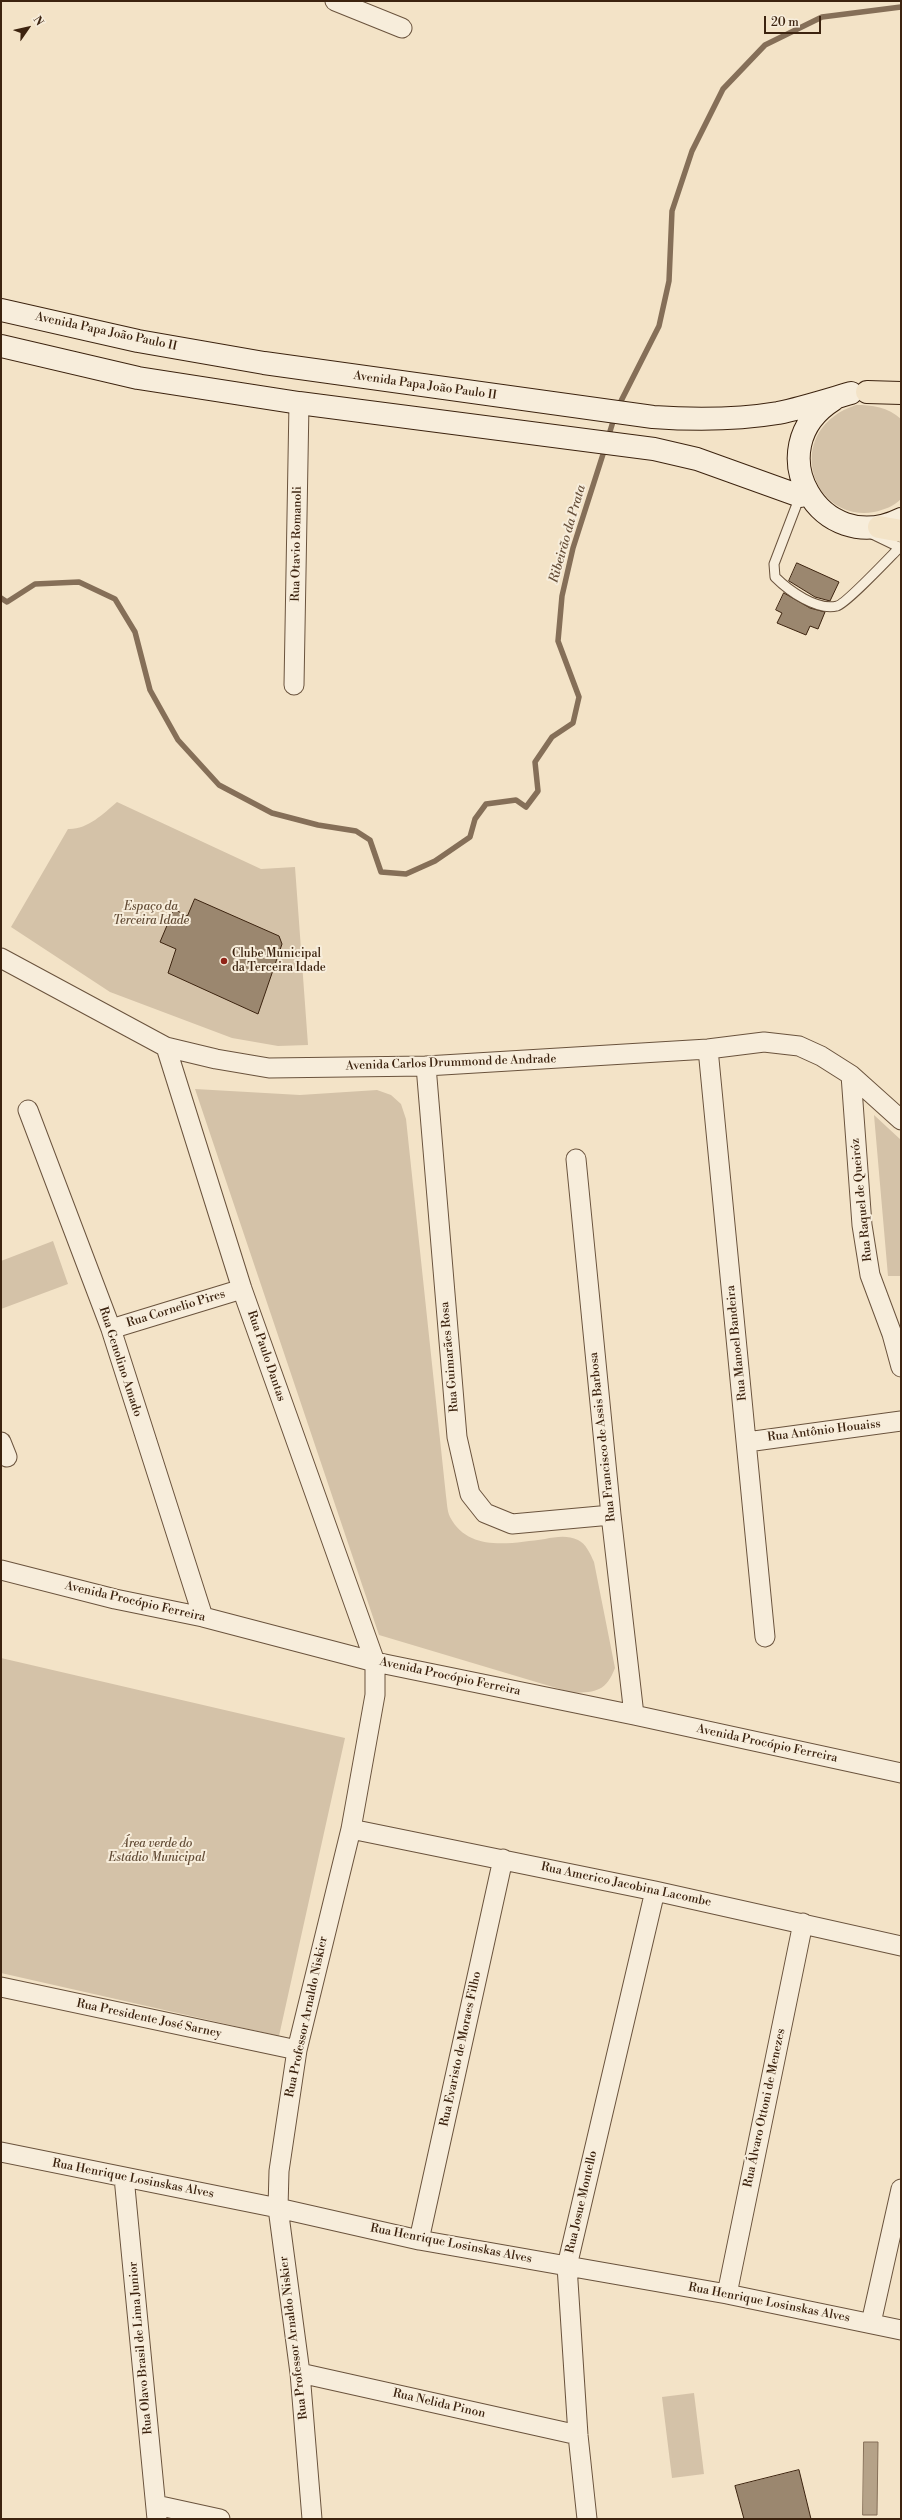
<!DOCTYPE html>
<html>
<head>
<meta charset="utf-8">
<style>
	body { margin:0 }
	#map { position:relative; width:902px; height:2520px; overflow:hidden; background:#f3e3c7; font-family:"Libre Bodoni",serif }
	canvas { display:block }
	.frame { position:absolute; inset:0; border:2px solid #3c230f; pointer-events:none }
	.north { position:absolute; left:8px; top:8px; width:40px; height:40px; -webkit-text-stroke:3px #f7eddb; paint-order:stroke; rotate:56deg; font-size:11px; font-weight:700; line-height:16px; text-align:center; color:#3c230f }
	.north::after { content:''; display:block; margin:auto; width:14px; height:18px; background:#3c230f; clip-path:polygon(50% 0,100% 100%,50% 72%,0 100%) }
	.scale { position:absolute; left:764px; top:16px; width:57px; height:18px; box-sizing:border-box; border:2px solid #3c230f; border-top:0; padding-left:5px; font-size:12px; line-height:14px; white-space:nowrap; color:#3c230f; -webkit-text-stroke:3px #f7eddb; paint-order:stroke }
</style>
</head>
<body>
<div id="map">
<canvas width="902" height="2520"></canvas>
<div class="frame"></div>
<div class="north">N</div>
<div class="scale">20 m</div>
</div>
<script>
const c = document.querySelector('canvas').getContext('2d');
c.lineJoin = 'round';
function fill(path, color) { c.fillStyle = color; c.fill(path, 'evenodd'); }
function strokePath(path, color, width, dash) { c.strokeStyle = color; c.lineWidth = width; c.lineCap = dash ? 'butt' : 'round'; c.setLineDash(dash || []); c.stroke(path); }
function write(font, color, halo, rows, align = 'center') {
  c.font = font + ' "Libre Bodoni",serif'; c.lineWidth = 4; c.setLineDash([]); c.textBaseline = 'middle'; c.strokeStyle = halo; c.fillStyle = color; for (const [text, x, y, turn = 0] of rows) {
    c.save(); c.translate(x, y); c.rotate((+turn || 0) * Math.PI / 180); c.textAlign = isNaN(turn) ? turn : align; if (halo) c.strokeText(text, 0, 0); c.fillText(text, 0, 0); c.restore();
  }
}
fill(new Path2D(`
	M856,405C872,405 888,407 901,419V499C894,506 884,510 874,512C811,523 781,430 856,405Z
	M117,802L261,869L295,867L308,1045L278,1046L232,1038L110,992L11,927L68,829C87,830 103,814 117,802Z
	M195,1089L300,1095L377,1090L391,1095L401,1104L406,1119L446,1496C447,1502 447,1511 450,1517C469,1553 512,1543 545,1539C556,1537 567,1535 578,1540C586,1544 590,1553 594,1562L615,1668C606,1691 597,1692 573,1693L379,1635Z
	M874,1115L901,1140V1276H888Z
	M53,1241L68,1284L1,1309V1261Z
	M1,1658L345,1738L279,2036L1,1973Z
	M694,2393L704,2474L672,2478L662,2397Z`), '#d4c2a8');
const water = new Path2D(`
	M864,2442H878L877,2515H863Z`);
fill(water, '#b5a288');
strokePath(water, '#856f58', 1);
strokePath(new Path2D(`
	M618,407L659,326L669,281L672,211L692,151L723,89L765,45L822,17L901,7
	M608,438L615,415
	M1,598L7,602L35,584L79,582L115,599L135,632L150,690L178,740L219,785L272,813L318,825L356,831L370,840L381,872L406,874L435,861L470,837L475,819L486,804L516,800L526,807L538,791L535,762L552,737L573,723L579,697L558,641L562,596L573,548L605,448`), '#856f58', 5.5);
const building = new Path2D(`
	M797,563L839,582L830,601L815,597L789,581Z
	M784,593L810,608L825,612L818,629L810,626L806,635L777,623L782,613L776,610Z
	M195,899L279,936L282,944L258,1014L168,973L176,949L160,942L174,909L187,916Z
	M799,2470L811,2519H744L735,2486Z`);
fill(building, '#9b876f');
strokePath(building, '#3c230f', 1);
const lane = new Path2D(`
	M800,496L774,564L775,577C789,591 817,611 837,606C846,604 890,557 900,547
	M872,534L901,548`);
const street = new Path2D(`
	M335,1L402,28
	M294,685L299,403
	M1,958L166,1047L216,1059L269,1068L426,1066L708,1049L764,1042L799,1046L821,1056L851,1075L901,1120
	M166,1047L242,1289L375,1662V1695L351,1829L297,2050L279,2171L278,2208L300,2373L312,2519
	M708,1049L765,1637
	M426,1066L457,1437L470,1494L485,1513L512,1524L611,1515
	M851,1075L862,1225L870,1275L892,1334L901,1367
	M28,1110L111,1329L203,1617
	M576,1159L611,1515L634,1715
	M111,1329L242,1289
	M1,1442L7,1457
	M747,1442L901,1421
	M1,1570L115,1599L203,1617L375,1662L634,1715L901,1773
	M351,1829L655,1891L901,1946
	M1,1987L297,2050
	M1,2152L278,2208L419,2240L727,2294L901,2330
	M124,2177L157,2519
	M419,2240L503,1859
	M727,2294L803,1923
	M871,2323L901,2189
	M300,2373L578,2435
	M156,2505L220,2519
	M587,2519L578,2435L567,2266L655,1891`);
const secondary = new Path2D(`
	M1,310L138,341L264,363L653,417C695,420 736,420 778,413C802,408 827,400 851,393
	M1,346L138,378L299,403L654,449L697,459L800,496L806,492
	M833,400C757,448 820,559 901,519`);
const highway = new Path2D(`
	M867,392L901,393
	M879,527L901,531`);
strokePath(lane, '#6a533d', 11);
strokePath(street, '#6a533d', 21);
strokePath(secondary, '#3c230f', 24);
strokePath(highway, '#3c230f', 24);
strokePath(lane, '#f7eddb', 9);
strokePath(street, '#f7eddb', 19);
strokePath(secondary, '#f7eddb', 22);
strokePath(highway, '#f3e3c7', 22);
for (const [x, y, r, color] of [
	[224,961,4,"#8f2418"]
]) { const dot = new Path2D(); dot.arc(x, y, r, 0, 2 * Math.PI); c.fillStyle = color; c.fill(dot); strokePath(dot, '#f7eddb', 1.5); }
write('12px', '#3c230f', '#f7eddb', [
	["Avenida Papa João Paulo II",106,332,12],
	["Avenida Papa João Paulo II",425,386,8],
	["Rua Otavio Romanoli",297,544,-89],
	["Avenida Carlos Drummond de Andrade",451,1063,-2],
	["Rua Raquel de Queiróz",862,1200,-96],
	["Rua Cornelio Pires",176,1309,-17],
	["Rua Manoel Bandeira",737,1343,-96],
	["Rua Paulo Dantas",266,1356,71],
	["Rua Guimarães Rosa",450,1357,-95],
	["Rua Genolino Amado",120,1362,72],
	["Rua Antônio Houaiss",824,1431,-7],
	["Rua Francisco de Assis Barbosa",603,1437,-96],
	["Avenida Procópio Ferreira",135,1602,13],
	["Avenida Procópio Ferreira",450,1677,12],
	["Avenida Procópio Ferreira",767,1744,12],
	["Rua Americo Jacobina Lacombe",626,1885,12],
	["Rua Professor Arnaldo Niskier",307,2017,-78],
	["Rua Presidente José Sarney",149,2019,12],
	["Rua Evaristo de Moraes Filho",461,2049,-78],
	["Rua Álvaro Ottoni de Menezes",765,2108,-78],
	["Rua Henrique Losinskas Alves",133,2179,11],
	["Rua Josue Montello",582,2202,-77],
	["Rua Henrique Losinskas Alves",451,2244,11],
	["Rua Henrique Losinskas Alves",769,2303,11],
	["Rua Professor Arnaldo Niskier",294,2338,-97],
	["Rua Olavo Brasil de Lima Junior",141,2348,-95],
	["Rua Nelida Pinon",439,2404,13]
]);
write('italic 12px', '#624b35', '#f7eddb', [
	["Espaço da",151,907],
	["Terceira Idade",151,921],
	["Área verde do",157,1844],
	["Estádio Municipal",157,1858]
]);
write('12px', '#3c230f', '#f7eddb', [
	["Clube Municipal",232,954],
	["da Terceira Idade",232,968]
], 'left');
write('italic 13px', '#664f39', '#f7eddb', [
	["Ribeirão da Prata",568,534,-74]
]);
</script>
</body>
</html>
